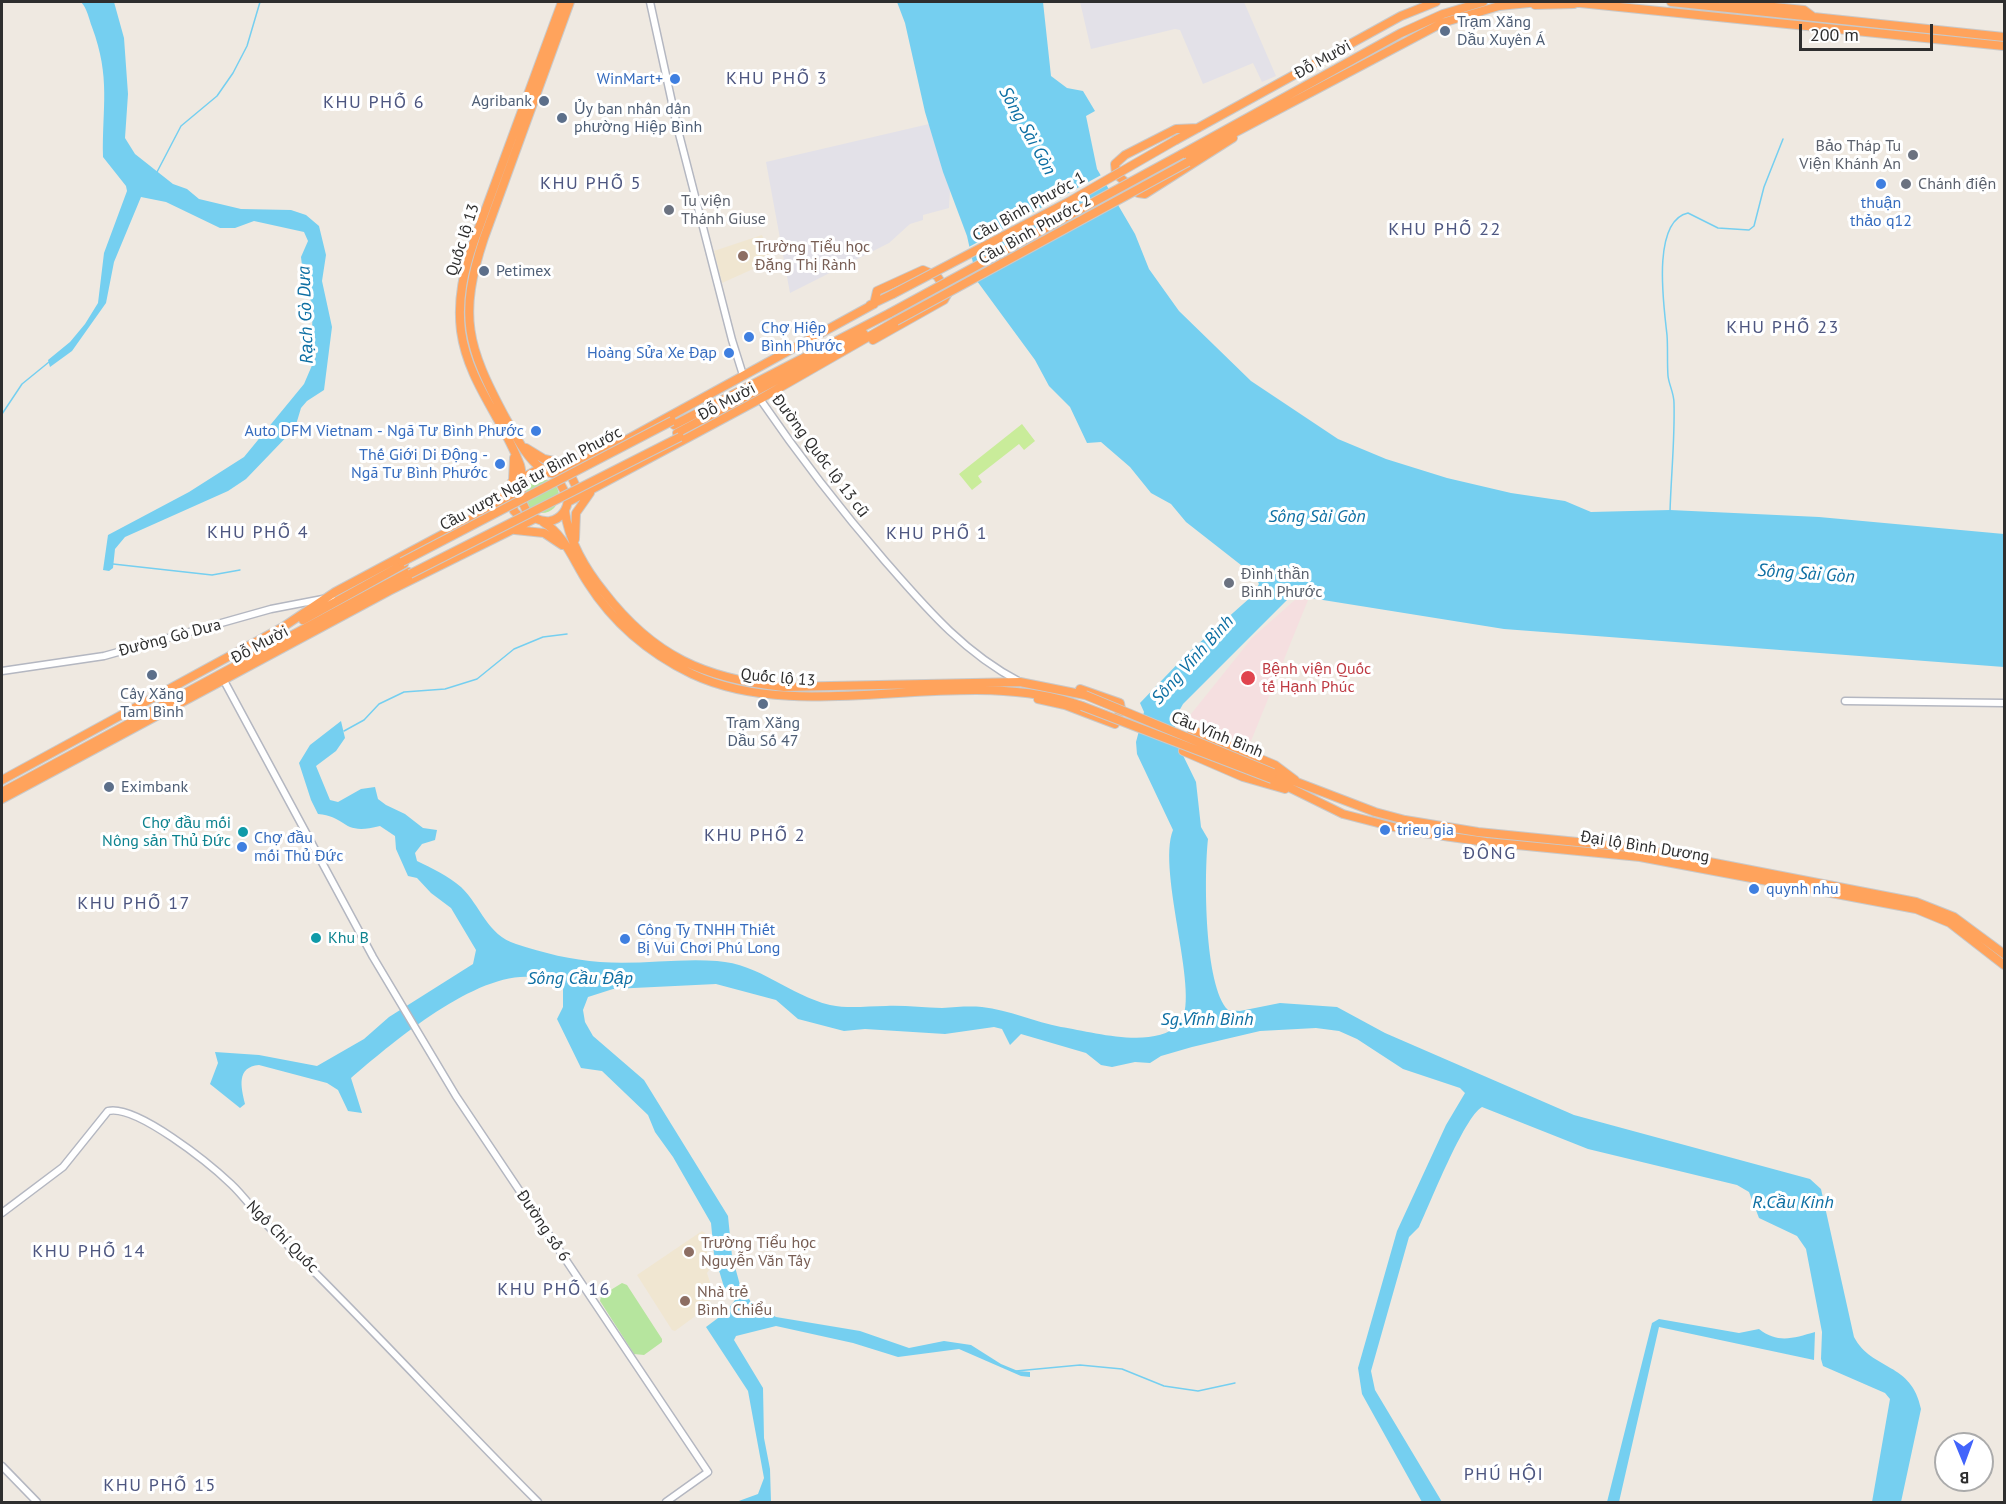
<!DOCTYPE html>
<html>
<head>
<meta charset="utf-8">
<style>
	body { margin:0 }
	#map { position:relative; width:2006px; height:1504px; overflow:hidden; background:#efe9e1; font-family:"PT Sans",sans-serif }
	canvas { display:block }
	.frame { position:absolute; inset:0; border:3px solid #2e2e2e; pointer-events:none }
	.north { position:absolute; left:1934px; top:1432px; width:60px; height:60px; box-sizing:border-box; background:#fff; border:2px solid #ababab; border-radius:50%; rotate:179deg; font-size:16px; font-weight:700; line-height:24px; text-align:center; color:#2e2e2e }
	.north::after { content:''; display:block; margin:auto; width:21px; height:27px; background:#4264fb; clip-path:polygon(50% 0,100% 100%,50% 72%,0 100%) }
	.scale { position:absolute; left:1799px; top:24px; width:134px; height:27px; box-sizing:border-box; border:3px solid #2e2e2e; border-top:0; padding-left:8px; font-size:18px; line-height:21px; white-space:nowrap; color:#2e2e2e; -webkit-text-stroke:4px #fff; paint-order:stroke }
</style>
</head>
<body>
<div id="map">
<canvas width="2006" height="1504"></canvas>
<div class="frame"></div>
<div class="north">B</div>
<div class="scale">200 m</div>
</div>
<script>
const c = document.querySelector('canvas').getContext('2d');
c.lineJoin = 'round';
function fill(path, color) { c.fillStyle = color; c.fill(path, 'evenodd'); }
function strokePath(path, color, width, dash) { c.strokeStyle = color; c.lineWidth = width; c.lineCap = dash ? 'butt' : 'round'; c.setLineDash(dash || []); c.stroke(path); }
function write(font, color, halo, rows, align = 'center') {
  c.font = font + ' "PT Sans",sans-serif'; c.lineWidth = 6; c.setLineDash([]); c.textBaseline = 'middle'; c.strokeStyle = halo; c.fillStyle = color; for (const [text, x, y, turn = 0] of rows) {
    c.save(); c.translate(x, y); c.rotate((+turn || 0) * Math.PI / 180); c.textAlign = isNaN(turn) ? turn : align; if (halo) c.strokeText(text, 0, 0); c.fillText(text, 0, 0); c.restore();
  }
}
fill(new Path2D(`
	M1080,2H1244L1276,76L1262,82L1253,63L1203,84L1180,30L1175,29L1091,49Z
	M929,124L950,190L949,208L923,215V220L910,224L889,243L790,293L766,162Z`), '#e3e1e8');
fill(new Path2D(`
	M762,235L773,260L722,283L714,251Z
	M702,1231L705,1233L709,1270L707,1273L711,1285L709,1304L705,1309L675,1331L672,1330L637,1275Z`), '#f0e6d1');
fill(new Path2D(`
	M1297,598L1308,600L1249,746L1187,719L1252,638Z`), '#f5dfe0');
fill(new Path2D(`
	M525 496a17 17 0 1 1 34 0a17 17 0 1 1-34 0Z
	M622,1283L627,1285L662,1339V1342L644,1355L634,1354L600,1301L601,1296Z`), '#b6e59e');
fill(new Path2D(`
	M1022,424L1035,441L1024,450L1019,444L978,476L982,482L972,490L959,474Z`), '#c9ec9a');
fill(new Path2D(`
	M81,2H114L124,38L128,94L125,138L135,154L173,184L187,189L199,199L241,209L291,210L306,215L319,226L326,255L322,281L332,327L324,390L307,401L301,408L295,428L246,479L228,491L125,537L115,549L113,568L109,571L103,570L108,535L189,492L244,457L304,384L316,356L312,329L313,304L305,292L301,257L308,241L304,232L254,221L235,228H220L166,202L141,197L114,262L106,303L72,351L50,367L48,360L70,342L85,324L98,303L104,253L127,191L126,186L103,157C102,107 111,78 92,27C89,19 87,8 81,2Z
	M897,2H1043L1051,76L1067,88L1083,91L1095,111L1086,116L1097,169L1135,234L1149,269L1179,311L1251,381L1338,439L1386,459L1447,478L1511,493L1565,501L1591,512L1670,510L1819,517L2004,534V667L1504,629L1298,596L1287,600L1183,704L1174,720L1177,743L1196,782L1201,827L1208,839C1204,874 1204,986 1228,1010L1240,1011L1280,1003L1337,1007L1385,1033L1574,1115L1810,1179L1821,1189L1854,1337C1872,1371 1912,1362 1921,1409L1901,1502H1872L1890,1399L1885,1393L1823,1366L1821,1359L1822,1332L1806,1249L1797,1236L1759,1218L1749,1192L1737,1185L1588,1149L1482,1107C1464,1117 1430,1204 1419,1227L1409,1237L1371,1371L1375,1390L1442,1502H1422L1362,1394L1358,1368L1397,1231L1446,1125L1465,1093L1460,1088L1403,1069L1357,1039L1339,1031L1316,1028L1260,1031L1192,1047L1161,1056L1150,1063L1135,1062L1112,1067L1101,1065L1086,1053L1021,1034L1010,1045L1002,1029L994,1027L945,1034L865,1029L844,1031L798,1019L776,1000L716,984L613,989L588,997L583,1010L585,1022L593,1036L644,1080L728,1216L732,1256L740,1285L753,1305L776,1317L860,1331L909,1348L944,1341L971,1345L1001,1364L1018,1371L1030,1372V1377L1021,1376L959,1349L898,1357L853,1343L776,1326L736,1336L734,1340L763,1388L764,1438L770,1469L771,1502H736L758,1494L764,1478L748,1391L706,1327L726,1312L735,1300L724,1287L714,1254L711,1223L673,1157L655,1132L648,1115L602,1071L581,1068L557,1019L563,1007V989C555,985 546,980 538,978C481,966 391,1044 351,1078L362,1113L348,1111L338,1090L327,1083L259,1065C236,1067 241,1087 245,1104L240,1108L210,1084L218,1063L215,1052L259,1055L317,1066L364,1039L389,1017L473,964L476,950L451,908L431,893L417,878L408,876L396,849L395,836L380,826C341,836 349,817 318,814L311,800L299,763L310,745L341,721L345,738L336,751L316,766L330,800L338,802L361,789L375,787L378,799L386,805L405,814L423,828L437,830L435,840L422,844L415,853L417,861C432,868 448,876 461,887C481,906 487,935 516,944C543,953 572,960 600,962C639,965 678,958 717,961C760,964 789,995 830,1005C850,1009 866,1006 886,1006C904,1005 923,1008 942,1008C956,1007 969,1006 982,1007C1009,1010 1035,1022 1061,1027C1093,1032 1154,1050 1179,1024C1203,1001 1156,872 1173,830L1137,754L1136,742L1144,712L1140,703L1188,653L1252,596L1259,584L1255,576L1186,522L1171,504L1151,493L1130,467L1101,442L1087,443L1070,407L1049,386L1035,360L977,281L967,236L943,172L925,112L905,23Z
	M1659,1319L1739,1333L1759,1329C1778,1344 1794,1338 1815,1332L1814,1360L1659,1327L1619,1502H1607L1652,1323Z`), '#75cff0');
fill(new Path2D(`
	M1103,174L1106,180L968,255L967,248Z
	M1111,188L1118,201L974,280L970,265Z`), '#efe9e1');
strokePath(new Path2D(`
	M157,172L181,126L217,96L233,73L247,46L260,2
	M2,414L22,384L49,362
	M1670,512C1671,476 1675,439 1674,403C1674,393 1669,385 1668,376C1667,362 1668,348 1667,335C1664,307 1651,221 1688,213L1718,228L1749,230L1754,226L1764,187L1783,139
	M113,564L212,575L240,570
	M344,731L364,720L379,704L404,692L445,689L477,679L514,649L543,637L567,634
	M1016,1371L1080,1365L1122,1369L1164,1386L1198,1391L1235,1383`), '#75cff0', 1.5);
const secondary = new Path2D(`
	M650,2L678,130L732,340L743,375
	M760,399C799,456 840,509 885,561C926,608 964,653 1020,682
	M2,671L104,656L271,609L328,598L335,601
	M222,677L373,957L456,1096L708,1472L666,1502
	M1845,701L2004,703
	M2,1213L63,1167L108,1111C136,1104 210,1164 231,1184C245,1197 256,1214 270,1228C362,1317 448,1412 538,1502
	M2,1466L37,1502`);
const highway = new Path2D(`
	M1570,2L2004,46
	M1671,2L2004,37
	M1724,2L1804,10L1812,16
	M1535,5L1574,4
	M1198,128L1176,129L1125,155L1115,164L1116,174L1138,193L1145,194L1233,138
	M1176,140L1401,16L1436,2
	M1182,154L1401,33L1443,14L1483,2
	M1185,159L1442,23L1499,6L1539,2
	M870,305L893,294
	M873,340L944,300L948,293L937,276L923,270L877,291L874,304
	M674,425L890,313
	M677,433L864,334
	M526,448L544,459L573,465
	M542,469C525,457 515,434 505,417C467,346 458,316 484,238L570,2
	M565,472L572,478L579,493
	M555,474L617,445L874,304
	M521,485L526,476L537,470L555,474L568,498C568,509 561,519 550,521C540,522 532,518 526,510C517,495 525,481 520,465C503,419 468,382 461,331C457,299 464,270 474,241L562,2
	M512,500L514,511L525,522
	M500,502L513,480L514,458
	M568,502L760,399L896,321
	M565,511C568,540 586,570 604,592C653,656 705,679 784,687L1020,682L1085,695
	M543,522C565,535 574,562 588,583C614,624 649,653 692,674C807,728 962,662 1082,706
	M515,530L544,533L562,545
	M575,539L576,513L590,493
	M303,620L404,564
	M1038,699L1065,705L1115,724L1121,709L1120,703L1080,689
	M1273,773L1375,812L1405,820L1478,832L1637,848L1916,902L1954,917L2004,954
	M1272,779L1343,814L1409,831L1486,842L1640,857L1916,909L1950,923L2004,965
	M2,780L283,627L335,592L520,493
	M1285,789L1243,777L1183,751L1193,730L1275,765L1295,780
	M2,792L409,572
	M2,799L389,591L534,519`);
strokePath(secondary, '#b4b7c1', 9);
strokePath(highway, '#c9c9c9', 10);
strokePath(secondary, '#fff', 6);
strokePath(highway, '#ffa35c', 8);
const highwayBridge = new Path2D(`
	M893,294L1070,201L1176,140
	M890,313L1182,154
	M896,321L1188,162
	M402,562L672,421
	M410,574L680,437
	M1085,695L1273,773
	M1082,706L1272,779`);
strokePath(highwayBridge, '#c9c9c9', 10, []);
strokePath(highwayBridge, '#ffa35c', 8);
for (const [x, y, r, color] of [
	[1445,31,6,"#5c6f8a"],
	[675,79,6,"#3f7fe0"],
	[544,101,6,"#5c6f8a"],
	[562,118,6,"#5c6f8a"],
	[1913,155,6,"#6b7280"],
	[1881,184,6,"#3f7fe0"],
	[1906,184,6,"#6b7280"],
	[669,210,6,"#6b7280"],
	[743,256,6,"#8d6e63"],
	[484,271,6,"#5c6f8a"],
	[749,337,6,"#3f7fe0"],
	[729,353,6,"#3f7fe0"],
	[536,431,6,"#3f7fe0"],
	[500,464,6,"#3f7fe0"],
	[1229,583,6,"#6b7280"],
	[152,675,6,"#5c6f8a"],
	[1248,678,8,"#e0444e"],
	[763,704,6,"#5c6f8a"],
	[109,787,6,"#5c6f8a"],
	[1385,830,6,"#3f7fe0"],
	[243,832,6,"#0f9aa8"],
	[242,847,6,"#3f7fe0"],
	[1754,889,6,"#3f7fe0"],
	[316,938,6,"#0f9aa8"],
	[625,939,6,"#3f7fe0"],
	[689,1252,6,"#8d6e63"],
	[685,1301,6,"#8d6e63"]
]) { const dot = new Path2D(); dot.arc(x, y, r, 0, 2 * Math.PI); c.fillStyle = color; c.fill(dot); strokePath(dot, '#fff', 2); }
write('16px', '#4e5e75', '#fff', [
	["Trạm Xăng",1457,22],
	["Dầu Xuyên Á",1457,40],
	["Agribank",532,101,"right"],
	["Ủy ban nhân dân",574,109],
	["phường Hiệp Bình",574,127],
	["Petimex",496,271],
	["Cây Xăng",152,694,"center"],
	["Tam Bình",152,712,"center"],
	["Trạm Xăng",763,723,"center"],
	["Dầu Số 47",763,741,"center"],
	["Eximbank",121,787]
], 'left');
write('16px', '#2e2e2e', '#fff', [
	["Đỗ Mười",1323,60,-29],
	["Cầu Bình Phước 1",1029,207,-29],
	["Cầu Bình Phước 2",1035,230,-29],
	["Quốc lộ 13",463,240,-72],
	["Đỗ Mười",727,402,-28],
	["Đường Quốc lộ 13 cũ",820,456,53],
	["Cầu vượt Ngã tư Bình Phước",531,479,-28],
	["Đường Gò Dưa",170,638,-15],
	["Đỗ Mười",260,645,-28],
	["Quốc lộ 13",778,678,5],
	["Cầu Vĩnh Bình",1217,735,22],
	["Đại lộ Bình Dương",1645,847,9],
	["Đường số 6",543,1226,56],
	["Ngô Chí Quốc",282,1237,45]
]);
write('16px', '#366cbe', '#fff', [
	["WinMart+",663,79,"right"],
	["thuận",1881,203,"center"],
	["thảo q12",1881,221,"center"],
	["Chợ Hiệp",761,328],
	["Bình Phước",761,346],
	["Hoàng Sửa Xe Đạp",717,353,"right"],
	["Auto DFM Vietnam - Ngã Tư Bình Phước",524,431,"right"],
	["Thế Giới Di Động -",488,455,"right"],
	["Ngã Tư Bình Phước",488,473,"right"],
	["trieu gia",1397,830],
	["Chợ đầu",254,838],
	["mối Thủ Đức",254,856],
	["quynh nhu",1766,889],
	["Công Ty TNHH Thiết",637,930],
	["Bị Vui Chơi Phú Long",637,948]
], 'left');
write('16px', '#5b616d', '#fff', [
	["Bảo Tháp Tu",1901,146,"right"],
	["Viện Khánh An",1901,164,"right"],
	["Chánh điện",1918,184],
	["Tu viện",681,201],
	["Thánh Giuse",681,219],
	["Đình thần",1241,574],
	["Bình Phước",1241,592]
], 'left');
write('16px', '#785e54', '#fff', [
	["Trường Tiểu học",755,247],
	["Đặng Thị Rành",755,265],
	["Trường Tiểu học",701,1243],
	["Nguyễn Văn Tây",701,1261],
	["Nhà trẻ",697,1292],
	["Bình Chiểu",697,1310]
], 'left');
write('16px', '#be3a42', '#fff', [
	["Bệnh viện Quốc",1262,669],
	["tế Hạnh Phúc",1262,687]
], 'left');
write('16px', '#0d838f', '#fff', [
	["Chợ đầu mối",231,823],
	["Nông sản Thủ Đức",231,841],
	["Khu B",328,938,"left"]
], 'right');
c.letterSpacing = '1.5px';
write('18px', '#4d5680', '#fff', [
	["KHU PHỐ 3",777,79],
	["KHU PHỐ 6",374,103],
	["KHU PHỐ 5",591,184],
	["KHU PHỐ 22",1445,230],
	["KHU PHỐ 23",1783,328],
	["KHU PHỐ 4",258,533],
	["KHU PHỐ 1",937,534],
	["KHU PHỐ 2",755,836],
	["ĐÔNG",1490,854],
	["KHU PHỐ 17",134,904],
	["KHU PHỐ 14",89,1252],
	["KHU PHỐ 16",554,1290],
	["PHÚ HỘI",1504,1475],
	["KHU PHỐ 15",160,1486]
]);
c.letterSpacing = '0px';
write('italic 18px', '#0d6fa3', '#fff', [
	["Sông Sài Gòn",1027,131,61],
	["Rạch Gò Dưa",306,315,-92],
	["Sông Sài Gòn",1317,517],
	["Sông Sài Gòn",1806,574,4],
	["Sông Vĩnh Bình",1193,660,-48],
	["Sông Cầu Đập",580,979],
	["Sg.Vĩnh Bình",1207,1020],
	["R.Cầu Kinh",1793,1203]
]);
</script>
</body>
</html>
